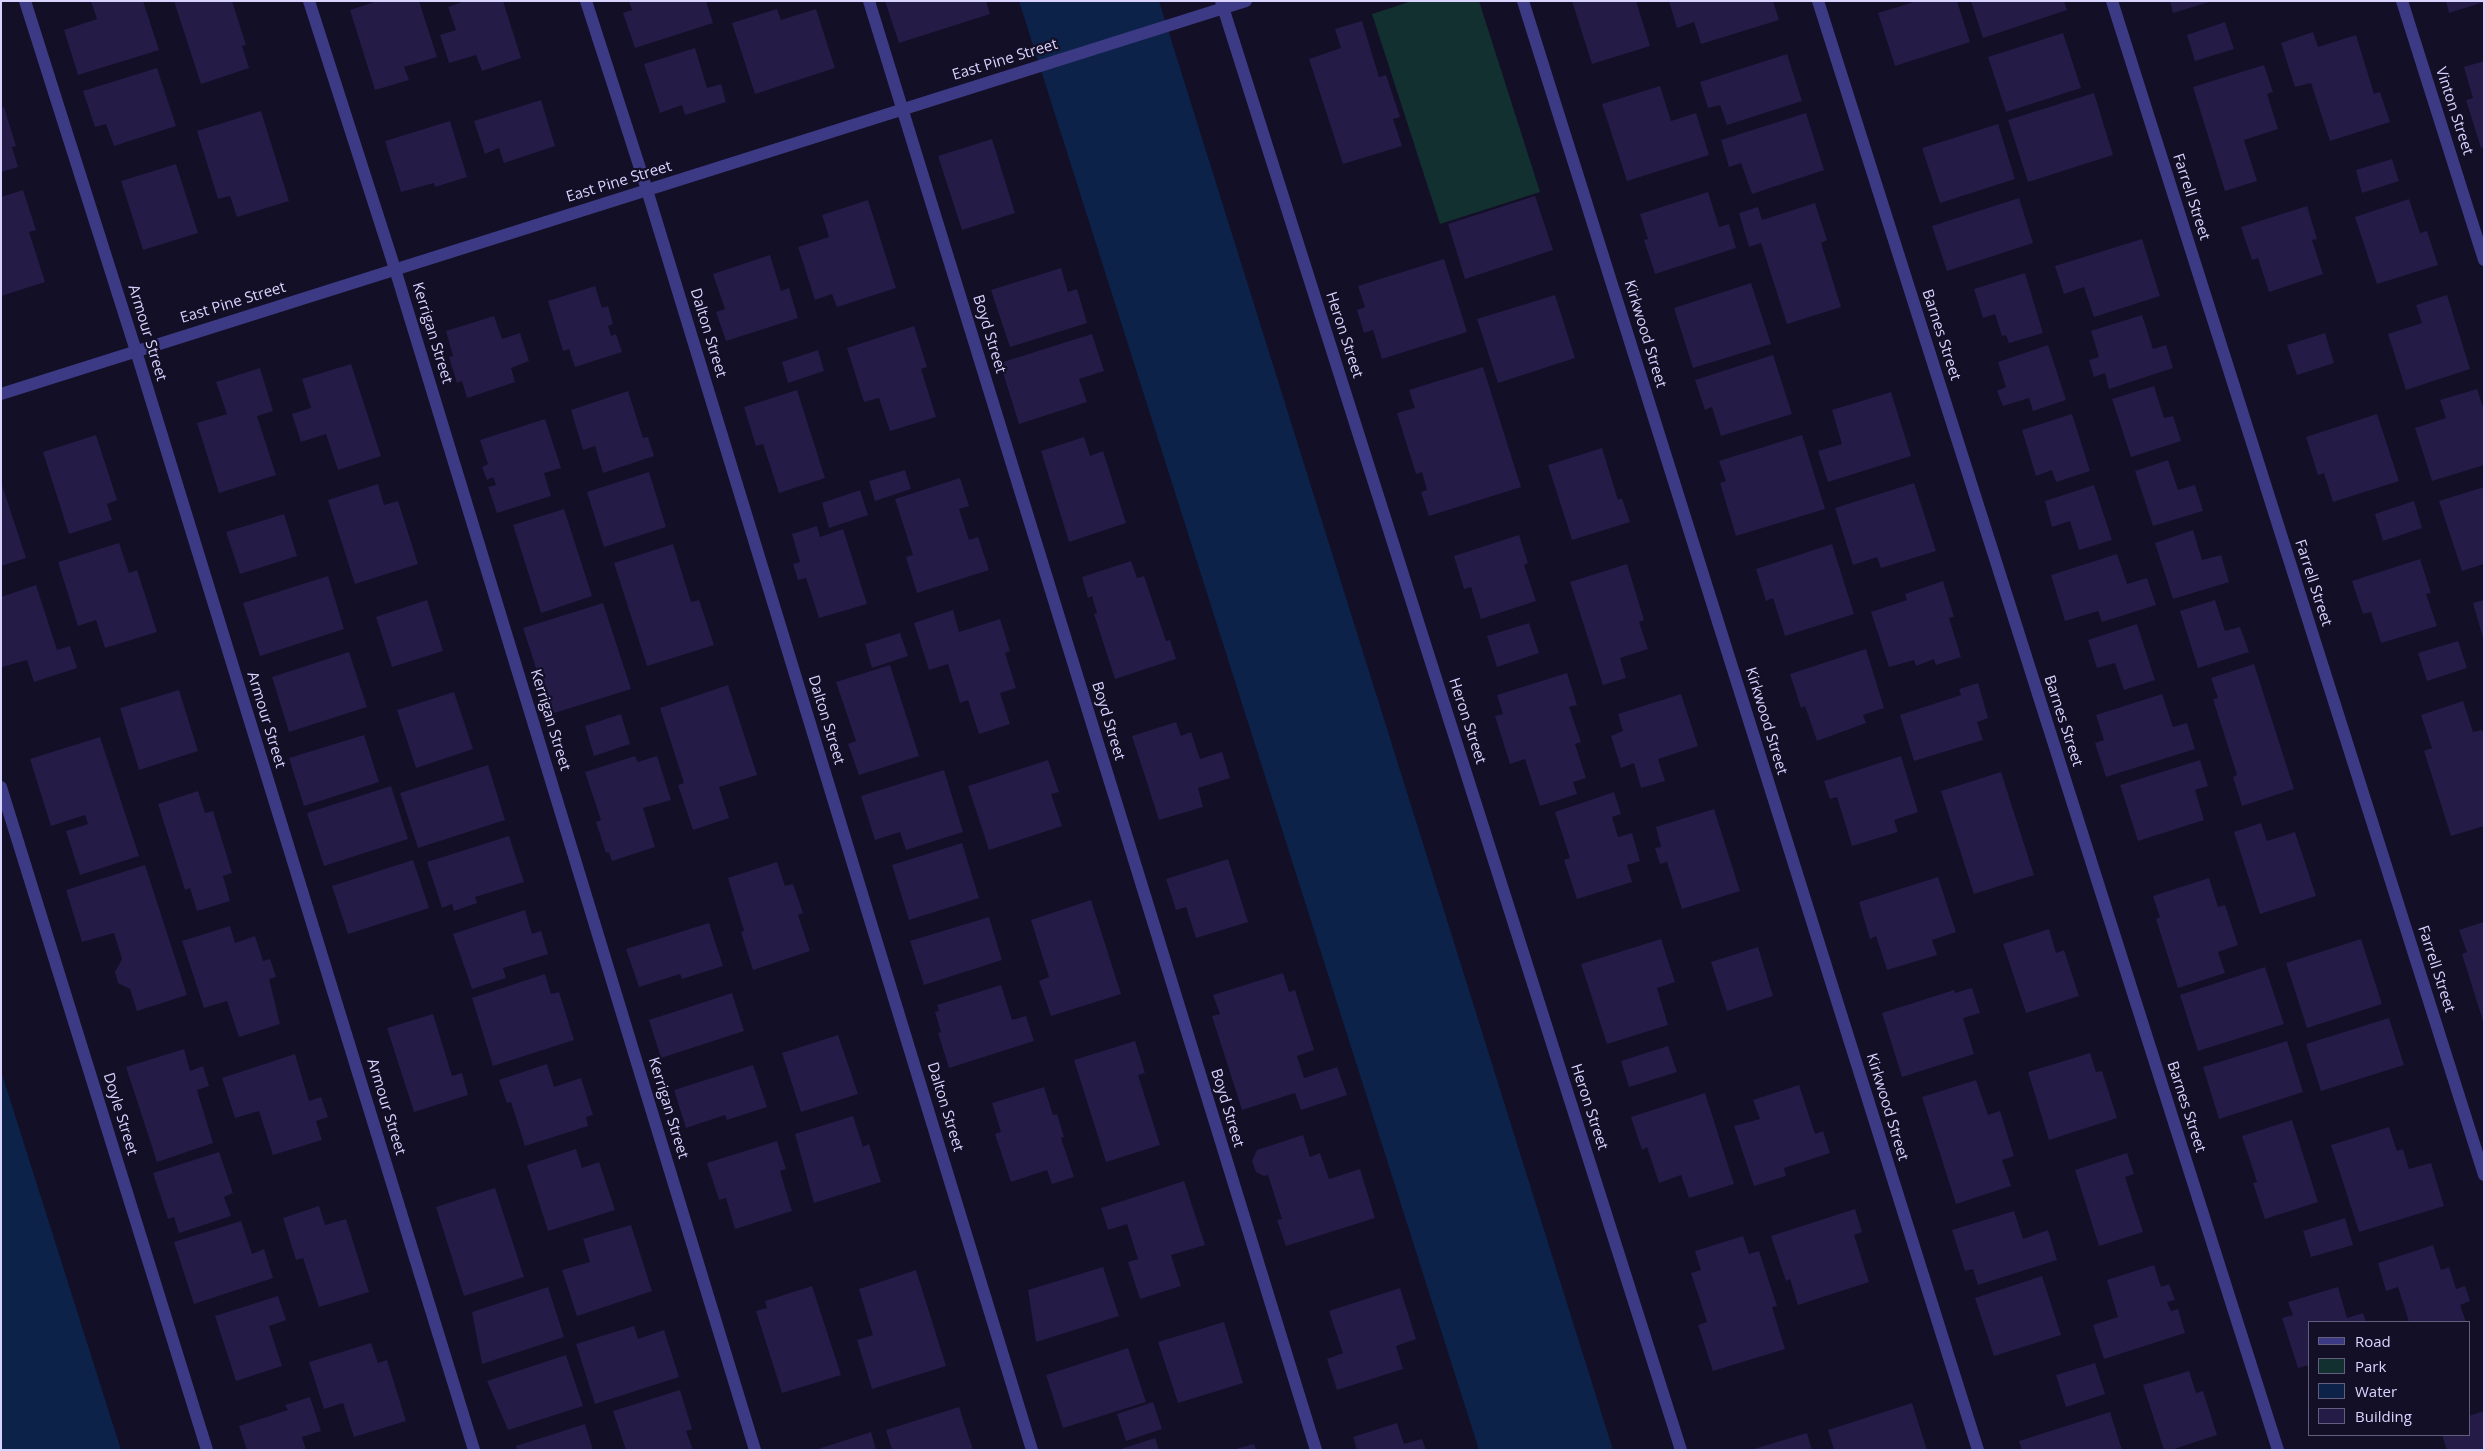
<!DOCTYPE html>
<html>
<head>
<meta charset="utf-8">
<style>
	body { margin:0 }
	#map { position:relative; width:2485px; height:1451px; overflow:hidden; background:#130f26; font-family:"Open Sans",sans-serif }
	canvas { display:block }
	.frame { position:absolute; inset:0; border:2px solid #d9d4ff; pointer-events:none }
	.legend { position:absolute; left:2308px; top:1321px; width:162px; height:115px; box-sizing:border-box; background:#130f26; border:1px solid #625e7d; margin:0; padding:6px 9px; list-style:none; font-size:15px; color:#d9d4ff }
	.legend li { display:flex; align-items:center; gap:10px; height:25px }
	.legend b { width:25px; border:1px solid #625e7d }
</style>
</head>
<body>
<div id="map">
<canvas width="2485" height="1451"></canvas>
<div class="frame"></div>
<ul class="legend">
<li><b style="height:6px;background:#3d3a85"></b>Road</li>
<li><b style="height:14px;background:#12302f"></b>Park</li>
<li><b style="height:14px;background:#0c2248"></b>Water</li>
<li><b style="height:14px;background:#241b47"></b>Building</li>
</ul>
</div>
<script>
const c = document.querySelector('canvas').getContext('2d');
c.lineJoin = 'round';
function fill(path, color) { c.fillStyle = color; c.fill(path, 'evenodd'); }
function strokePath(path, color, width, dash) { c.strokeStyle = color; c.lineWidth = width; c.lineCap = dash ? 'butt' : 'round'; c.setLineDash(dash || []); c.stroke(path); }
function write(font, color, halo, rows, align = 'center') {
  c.font = font + ' "Open Sans",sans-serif'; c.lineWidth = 4.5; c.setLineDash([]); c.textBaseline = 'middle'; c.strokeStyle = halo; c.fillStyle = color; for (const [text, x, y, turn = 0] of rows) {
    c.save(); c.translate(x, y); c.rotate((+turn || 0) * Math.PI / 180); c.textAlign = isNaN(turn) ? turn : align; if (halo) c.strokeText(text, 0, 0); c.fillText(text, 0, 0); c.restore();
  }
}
fill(new Path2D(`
	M1412,1H1479L1540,192L1440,224L1372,14Z`), '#12302f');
fill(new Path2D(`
	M1019,1H1159L1613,1450H1479Z
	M1,1071L121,1450H1Z`), '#0c2248');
fill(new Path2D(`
	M91,1H143L159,50L78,75L64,30L97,19Z
	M174,1H232L246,45L242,46L249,68L201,84Z
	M377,1H419L437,57L404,67L409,80L375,90L350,10Z
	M465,1H503L521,58L482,71L476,55L449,63L440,35L456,30L448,7Z
	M629,1H706L713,23L635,48L623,13L632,10Z
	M885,1H986L990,14L899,43Z
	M1572,1H1636L1650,46L1592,64Z
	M1669,1H1773L1779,20L1701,44L1694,22L1677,28Z
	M1917,1H1957L1970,42L1895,66L1878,13Z
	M1971,1H2064L2067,10L1983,38Z
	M2170,1H2209V2L2173,13Z
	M2446,1H2484V2L2449,13Z
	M777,9L781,20L816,9L835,68L755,94L732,23Z
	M1362,21L1379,77L1386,75L1400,117L1393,119L1402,146L1343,164L1309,59L1341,48L1335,29Z
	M2225,22L2234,49L2195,61L2187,35Z
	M2313,32L2318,47L2356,35L2374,94L2380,92L2390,122L2330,141L2311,83L2295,87L2281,43Z
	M2063,33L2081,88L2006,112L1988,57Z
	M695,48L707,88L721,84L726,102L685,115L682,105L660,113L644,64Z
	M1787,54L1802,101L1727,125L1720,105L1708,108L1700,82Z
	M2484,61V147L2481,148L2466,100L2473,98L2464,67Z
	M2264,65L2273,92L2267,94L2278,129L2244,140L2257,181L2225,191L2193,87Z
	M157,68L176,126L114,146L106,124L95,127L83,91Z
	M1660,86L1671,121L1696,113L1709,155L1627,181L1602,104Z
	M2094,93L2113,155L2028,182L2008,120Z
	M541,100L555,146L504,163L499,148L485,154L474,121Z
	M4,107L16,146L12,147L18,167L1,172V108Z
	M261,111L289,201L237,217L230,196L218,199L197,131Z
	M1806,113L1824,170L1752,194L1741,163L1729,167L1721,140Z
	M450,121L467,177L435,187L434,183L401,192L385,141Z
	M1998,124L2015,179L1940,203L1922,148Z
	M992,139L1015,213L962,230L938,156Z
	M2392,159L2399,181L2362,193L2356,170Z
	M176,164L198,233L143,250L121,181Z
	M23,190L36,230L29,232L45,282L1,296V197Z
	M1708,192L1719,227L1729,224L1736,248L1655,274L1644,240L1648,239L1640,214Z
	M1535,196L1553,250L1465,279L1448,224Z
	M2019,198L2033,243L1947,271L1932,226Z
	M2409,199L2420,233L2427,231L2438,265L2377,284L2355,217Z
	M868,200L896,288L837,307L832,294L815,300L798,247L829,237L822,215Z
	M1815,203L1827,240L1821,243L1841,307L1787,324L1761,243L1749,247L1739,213L1758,207L1762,220Z
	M2307,206L2317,239L2312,240L2323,274L2269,292L2258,258L2252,260L2241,227Z
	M2142,239L2160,296L2094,317L2084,287L2064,294L2055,266Z
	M770,255L781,291L789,288L798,318L726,341L716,312L725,309L713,274Z
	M1444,259L1467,332L1382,359L1373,330L1364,333L1357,310L1365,307L1358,286Z
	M1061,268L1068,292L1077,289L1087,323L1010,347L991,290Z
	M2025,273L2043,333L2009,343L2006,335L2002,336L1995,314L1983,318L1974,289Z
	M1751,283L1771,344L1693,368L1674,308Z
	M595,286L602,308L608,306L613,324L608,326L611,336L616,334L622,352L575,367L569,349L563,351L548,301Z
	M1555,295L1575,358L1498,383L1477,319Z
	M2447,295L2470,369L2406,390L2388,334L2422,323L2416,305Z
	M2142,315L2153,349L2166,345L2173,368L2109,389L2105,373L2094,377L2089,360L2099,357L2091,331Z
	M494,316L502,339L520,333L529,361L511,368L515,382L467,398L462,381L457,383L449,357L453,356L446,331Z
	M914,326L927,367L921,369L936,417L890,431L879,398L864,402L847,348Z
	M2325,333L2334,363L2297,375L2287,345Z
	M1092,334L1104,371L1079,379L1087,402L1019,424L1000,363Z
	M2048,345L2066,400L2033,411L2029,398L2003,406L1997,391L2006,387L1998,362Z
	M818,350L824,371L788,383L782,362Z
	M1773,355L1792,414L1721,436L1712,407L1705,410L1695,380Z
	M351,364L381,456L338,470L326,434L301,442L292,414L311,408L302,379Z
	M1483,367L1521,487L1429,516L1421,492L1427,490L1422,472L1416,474L1397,413L1415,408L1409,390Z
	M260,368L273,411L257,416L276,475L219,493L197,423L227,414L216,382Z
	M2154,386L2164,418L2173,416L2181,441L2131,457L2112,399Z
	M2477,389L2484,410V465L2432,481L2415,428L2446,418L2440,400Z
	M797,390L825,478L779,493L763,444L756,446L744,407Z
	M628,391L643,438L648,437L654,456L603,473L595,446L583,450L571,410Z
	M1891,392L1911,456L1828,482L1818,451L1842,444L1832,410Z
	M2072,414L2090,471L2056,482L2052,470L2036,476L2022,430Z
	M2377,414L2399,481L2333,502L2324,473L2318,475L2306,437Z
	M545,419L561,468L544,473L551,496L497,513L488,487L496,485L493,477L487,480L482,467L488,464L480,440Z
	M96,435L117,500L107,504L112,520L69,534L43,452Z
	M1802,435L1825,509L1736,536L1720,483L1726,481L1719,461Z
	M1084,437L1090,456L1103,451L1126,523L1069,542L1041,451Z
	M1602,448L1618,500L1622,498L1630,522L1572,540L1548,465Z
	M2168,460L2178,490L2195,485L2203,511L2153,526L2135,471Z
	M905,470L911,489L875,501L869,481Z
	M649,472L666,527L604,547L587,492Z
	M960,478L969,506L959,509L969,540L978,537L989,570L917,593L906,557L913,555L895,499Z
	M1,482L26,558L1,566Z
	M1914,483L1936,551L1881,568L1877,557L1853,565L1835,508Z
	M378,484L384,505L398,501L418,564L355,584L328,500Z
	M2094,485L2112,540L2079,550L2070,521L2052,527L2045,501Z
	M2484,487V564L2462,571L2439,501Z
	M860,490L868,515L829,528L822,503Z
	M2414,501L2422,528L2383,541L2375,514Z
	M564,509L592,596L541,613L513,525Z
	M284,514L297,556L240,574L226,532Z
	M817,526L820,537L843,529L867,604L819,618L806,578L798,580L793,564L800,562L792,534Z
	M2193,530L2202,560L2221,555L2229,582L2173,599L2155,543Z
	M1519,535L1528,563L1524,565L1536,601L1481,619L1471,587L1464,589L1454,556Z
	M119,543L129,573L137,570L157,632L105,648L96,620L78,626L58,562Z
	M673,544L691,602L699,600L714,645L647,666L614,563Z
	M1832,544L1854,614L1785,636L1773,598L1766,601L1756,569Z
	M2117,554L2127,584L2147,578L2156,605L2102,622L2098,611L2065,621L2051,575Z
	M2420,559L2431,593L2426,594L2437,626L2381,643L2371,612L2363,614L2352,581Z
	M1131,561L1137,578L1144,576L1166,641L1170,640L1176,659L1115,679L1094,614L1097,613L1092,596L1088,598L1082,577Z
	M1627,564L1644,620L1639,622L1648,649L1620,658L1626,678L1603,685L1570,582Z
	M328,576L344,629L260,656L243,603Z
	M1943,581L1954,617L1949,618L1961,657L1936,665L1934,659L1916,666L1914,660L1889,667L1871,612L1907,600L1905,594Z
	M36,585L57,650L70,646L77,668L34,682L27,660L2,667L1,597Z
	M427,600L443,651L392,667L376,617Z
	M2215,600L2225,631L2240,627L2249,652L2198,668L2180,611Z
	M2484,600V638H2483L2473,603Z
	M603,603L631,689L551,714L523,628Z
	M953,610L959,632L1000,619L1010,651L1005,653L1016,688L1000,693L1010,724L979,734L968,700L960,703L948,664L929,670L914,623Z
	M1529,623L1539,653L1497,667L1487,636Z
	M2137,624L2155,680L2124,690L2115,663L2097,668L2088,640Z
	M900,633L908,656L872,668L865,644Z
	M2458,641L2467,668L2427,681L2418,653Z
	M1866,649L1884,708L1863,715L1866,723L1817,741L1805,706L1801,708L1790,674Z
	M349,652L367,707L289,732L272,677Z
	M2254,664L2294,789L2242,806L2233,777L2237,775L2213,699L2218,698L2211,678Z
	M890,665L919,756L859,775L848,744L856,741L836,682Z
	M1567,673L1577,705L1569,707L1581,742L1575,744L1586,778L1573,782L1577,794L1540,806L1525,759L1510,764L1495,716L1503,714L1497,695Z
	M1978,683L1988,718L1977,722L1983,740L1914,761L1900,715L1961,695L1959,689Z
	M728,685L757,775L719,787L729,818L693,830L678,785L684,783L660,708Z
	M179,690L198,751L139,770L120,708Z
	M454,692L473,749L416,768L397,710Z
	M1681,694L1698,746L1658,759L1665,781L1641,788L1634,763L1621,768L1611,736L1623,731L1618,714Z
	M2162,694L2173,727L2187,723L2195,749L2106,777L2095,743L2104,740L2096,715Z
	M2463,701L2473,732L2482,730L2484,734V826L2451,836L2424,751L2432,748L2421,715Z
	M621,714L630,744L594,756L585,726Z
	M1176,722L1181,736L1191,732L1200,759L1222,752L1230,778L1198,788L1203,807L1159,820L1132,736Z
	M364,735L379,782L304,806L289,758Z
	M100,737L139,856L80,875L66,831L88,824L85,815L51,826L30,759Z
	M635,756L638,762L657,756L671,800L643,808L655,847L612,861L609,852L606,853L596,822L601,820L585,772Z
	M1901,756L1918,812L1894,820L1898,832L1852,846L1837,797L1830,799L1824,781Z
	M1048,760L1059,792L1051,794L1062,826L989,850L968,786Z
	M2200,760L2208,786L2195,790L2204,820L2138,841L2120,785Z
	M488,765L505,820L418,848L400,793Z
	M944,770L963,832L906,850L900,832L875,840L861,796Z
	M2001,772L2034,875L1974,894L1941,791Z
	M391,786L408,839L324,866L307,813Z
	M198,791L205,813L213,811L232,873L223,876L230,901L197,911L190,888L185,890L158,804Z
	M1614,792L1621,814L1612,817L1618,837L1632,833L1640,861L1627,865L1632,882L1577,899L1564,860L1570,858L1555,812Z
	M1714,809L1740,891L1682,909L1667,862L1660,864L1655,848L1661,847L1656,827Z
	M2261,823L2267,841L2295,832L2316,896L2260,914L2234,832Z
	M509,836L524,882L475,897L477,903L454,911L452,904L442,908L427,862Z
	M962,843L979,898L909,920L892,865Z
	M1228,859L1248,922L1196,938L1186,907L1176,910L1166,879Z
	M413,860L429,908L348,934L332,886Z
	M777,862L785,886L793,884L803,913L798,915L810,951L753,970L741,932L744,931L728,878Z
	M145,865L187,995L137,1011L130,989L118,983L115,972L122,959L114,933L82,942L66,890Z
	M1938,877L1956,932L1932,940L1937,955L1887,970L1876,936L1870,939L1859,902Z
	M2209,878L2218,907L2225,905L2238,945L2218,952L2225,973L2178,988L2156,919L2160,917L2153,896Z
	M1091,900L1121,994L1051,1016L1039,981L1049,977L1031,920Z
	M525,910L532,934L541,931L548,954L503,968L506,978L472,989L453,934Z
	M989,917L1002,960L924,985L910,941Z
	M2484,922V1021H2483L2462,954L2467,952L2459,930Z
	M709,923L723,966L682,979L680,974L639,987L626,949Z
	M230,926L235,943L255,936L263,961L270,959L276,977L269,979L280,1024L239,1037L227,1001L204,1008L182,941Z
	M2049,929L2056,953L2064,950L2079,996L2026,1013L2003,944Z
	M1661,939L1675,982L1657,988L1668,1025L1607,1044L1581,964Z
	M2361,939L2382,1004L2307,1028L2286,963Z
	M1758,947L1773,996L1727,1011L1711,962Z
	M2265,967L2284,1024L2198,1051L2180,995Z
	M1283,973L1289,992L1295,990L1314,1050L1297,1056L1304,1078L1337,1067L1347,1095L1301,1110L1295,1093L1242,1110L1212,1016L1220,1014L1213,995Z
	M545,974L551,994L559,992L574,1040L493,1066L472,998Z
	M1001,985L1012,1020L1026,1016L1034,1041L949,1068L938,1033L941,1032L935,1012L939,1011L937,1005Z
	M1972,988L1980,1013L1963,1018L1974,1054L1902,1077L1882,1013L1954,990L1955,993Z
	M732,993L744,1031L661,1058L649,1020Z
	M433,1014L452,1076L462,1073L468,1095L414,1112L387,1028Z
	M2389,1018L2404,1065L2321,1091L2306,1044Z
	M838,1035L858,1094L801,1112L782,1053Z
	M1135,1041L1145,1073L1138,1075L1160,1145L1106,1162L1074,1060Z
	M2287,1041L2303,1092L2219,1119L2203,1067Z
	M1668,1046L1677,1072L1629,1087L1621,1061Z
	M184,1049L190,1071L203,1066L209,1086L197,1090L213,1143L157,1162L126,1067Z
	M2090,1053L2096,1072L2102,1071L2117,1118L2049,1140L2028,1072Z
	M295,1054L309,1101L321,1097L328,1117L316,1121L322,1140L273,1155L259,1111L235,1118L222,1078Z
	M547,1064L554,1087L581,1078L593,1115L586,1117L588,1126L525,1146L511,1102L507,1103L499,1080Z
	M753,1065L767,1107L727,1120L725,1115L686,1128L674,1090Z
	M1976,1080L1988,1115L2000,1111L2014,1156L2002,1160L2011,1186L1956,1204L1922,1097Z
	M1799,1085L1815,1134L1823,1131L1830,1153L1784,1168L1786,1176L1754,1186L1734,1126L1760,1119L1753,1100Z
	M1044,1087L1053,1115L1057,1114L1064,1137L1061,1138L1074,1177L1052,1184L1047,1170L1011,1182L995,1134L1001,1132L992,1103Z
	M1705,1093L1734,1184L1689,1198L1681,1175L1659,1183L1647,1147L1642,1150L1631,1117Z
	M853,1116L863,1147L869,1144L881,1182L814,1203L795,1134Z
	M2292,1120L2318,1202L2265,1219L2253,1183L2257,1182L2242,1136Z
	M2389,1127L2397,1151L2403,1149L2409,1169L2431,1163L2444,1206L2359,1232L2331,1145Z
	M1303,1135L1310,1157L1320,1153L1329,1179L1360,1169L1375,1218L1286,1246L1277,1220L1282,1219L1268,1175L1264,1176L1256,1172L1252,1161L1257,1150Z
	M777,1141L786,1169L780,1171L792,1211L735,1229L726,1198L719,1200L707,1163Z
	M576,1149L582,1168L599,1162L615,1210L548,1231L527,1165Z
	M219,1152L233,1193L224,1197L231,1216L179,1233L174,1217L168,1219L153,1173Z
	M2127,1153L2134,1174L2125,1177L2143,1232L2099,1246L2075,1170Z
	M1184,1181L1205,1245L1171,1255L1181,1286L1140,1299L1128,1262L1138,1259L1127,1224L1108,1230L1101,1208Z
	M495,1188L524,1277L464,1296L436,1207Z
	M319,1206L325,1225L346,1219L369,1292L319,1307L303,1258L296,1260L283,1218Z
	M1855,1209L1862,1232L1854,1235L1869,1282L1798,1305L1790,1279L1786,1281L1771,1236Z
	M2014,1211L2023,1239L2048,1230L2057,1260L1978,1285L1973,1269L1965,1271L1952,1230Z
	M2345,1218L2353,1245L2311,1257L2303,1231Z
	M241,1221L252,1254L264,1249L273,1278L194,1304L174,1242Z
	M631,1225L652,1291L577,1316L562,1270L590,1262L583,1239Z
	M1743,1236L1749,1254L1759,1251L1777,1306L1772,1307L1785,1349L1713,1371L1698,1325L1707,1322L1691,1273L1701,1270L1695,1251Z
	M2433,1245L2441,1270L2449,1267L2456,1289L2465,1286L2470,1301L2460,1305L2466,1322H2409L2398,1287L2386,1291L2378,1263Z
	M2154,1265L2161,1287L2169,1284L2175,1300L2167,1302L2171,1311L2178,1309L2185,1333L2104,1359L2093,1325L2118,1317L2107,1280Z
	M1103,1267L1119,1316L1036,1342L1028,1290Z
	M916,1270L946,1366L872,1389L857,1340L873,1335L859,1289Z
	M2042,1276L2061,1335L1994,1356L1975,1298Z
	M812,1286L841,1375L782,1393L756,1311L767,1308L765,1301Z
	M548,1287L564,1337L482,1364L472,1312Z
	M2338,1287L2347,1318L2363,1313L2366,1322H2309V1365L2298,1368L2282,1318L2293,1315L2288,1302Z
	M1400,1288L1416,1339L1396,1346L1403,1369L1337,1390L1327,1359L1343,1353L1329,1311Z
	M278,1296L286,1320L269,1326L282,1366L236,1381L215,1316Z
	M1224,1322L1243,1383L1178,1403L1158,1342Z
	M634,1326L638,1339L664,1330L679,1377L595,1404L576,1344Z
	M371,1343L378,1363L387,1360L406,1421L354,1437L343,1403L324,1409L309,1362Z
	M1128,1348L1146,1402L1063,1428L1046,1375Z
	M566,1355L583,1406L508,1430L487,1381Z
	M2095,1363L2105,1394L2066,1407L2056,1375Z
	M2189,1371L2196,1393L2203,1391L2217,1435L2171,1450H2164L2143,1385Z
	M680,1390L692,1429L686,1431L693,1450H626L613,1411Z
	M310,1397L321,1431L302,1437L306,1450H247L239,1426L288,1410L285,1405Z
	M1153,1402L1162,1429L1126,1441L1117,1414Z
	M1912,1403L1927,1450H1834L1828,1430Z
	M959,1407L973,1450H892L886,1430Z
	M2484,1411V1450H2447L2442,1435H2469V1416Z
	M2110,1412L2122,1450H2022L2019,1441Z
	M1397,1423L1404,1444L1422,1439L1426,1450H1357L1353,1437Z
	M585,1424L593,1450H517L516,1446Z
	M871,1432L876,1450H818V1449Z
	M1807,1433L1812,1450H1754V1449Z
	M1155,1438L1159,1450H1121V1449Z
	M1254,1444L1256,1450H1236V1449Z`), '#241b47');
strokePath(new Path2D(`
	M25,1L136,351L474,1450
	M309,1L395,269L755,1450
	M586,1L647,190L1032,1450
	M869,1L1316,1450
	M1221,1L1681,1450
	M1523,1L1978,1450
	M1818,1L2278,1450
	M2112,1L2484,1175
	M2402,1L2484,260
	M1,394L1246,1
	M1,787L207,1450`), '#3d3a85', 12);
write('15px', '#d9d4ff', '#130f26', [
	["East Pine Street",1005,60,-17],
	["Vinton Street",2454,111,72],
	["East Pine Street",619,182,-17],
	["Farrell Street",2191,197,72],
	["East Pine Street",233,303,-17],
	["Armour Street",147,333,73],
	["Kerrigan Street",432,333,73],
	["Dalton Street",708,333,73],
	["Boyd Street",989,334,73],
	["Kirkwood Street",1645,334,73],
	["Heron Street",1344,335,72],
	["Barnes Street",1941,335,72],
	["Farrell Street",2313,583,72],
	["Armour Street",266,720,73],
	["Kerrigan Street",550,720,73],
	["Dalton Street",826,720,73],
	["Boyd Street",1108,721,73],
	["Heron Street",1467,721,72],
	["Kirkwood Street",1766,721,73],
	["Barnes Street",2063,721,72],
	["Farrell Street",2436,969,72],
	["Armour Street",386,1107,73],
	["Dalton Street",945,1107,73],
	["Heron Street",1589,1107,72],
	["Kirkwood Street",1887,1107,73],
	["Barnes Street",2186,1107,72],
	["Kerrigan Street",668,1108,73],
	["Boyd Street",1227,1108,73],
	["Doyle Street",120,1114,73]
]);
</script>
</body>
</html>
